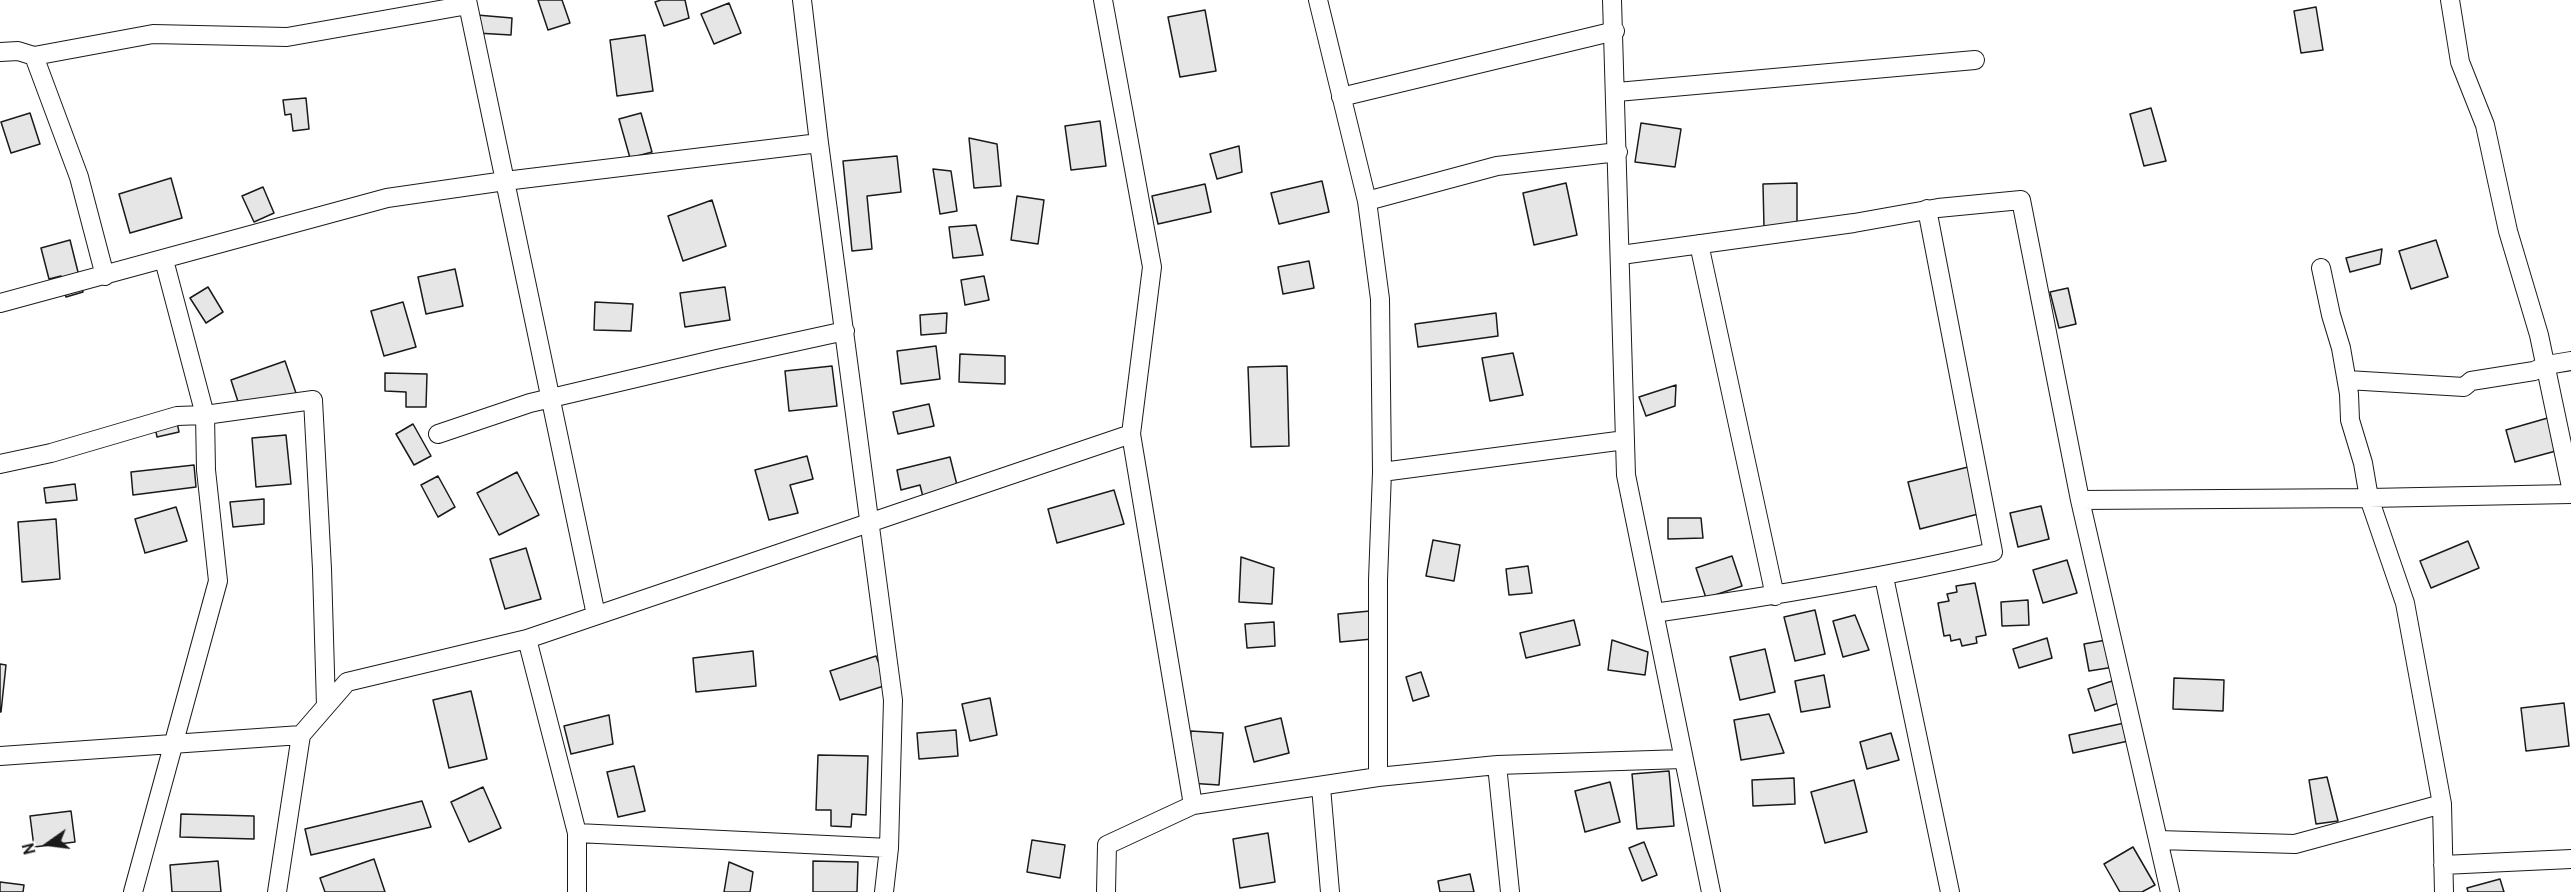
<!DOCTYPE html>
<html>
<head>
<meta charset="utf-8">
<style>
	body { margin:0 }
	#map { position:relative; width:2571px; height:892px; overflow:hidden; background:#fff; font-family:Overpass,sans-serif }
	canvas { display:block }
	.north { position:absolute; left:18px; top:814px; width:60px; height:60px; -webkit-text-stroke:4px #fff; paint-order:stroke; rotate:256deg; font-size:16px; font-weight:700; line-height:24px; text-align:center; color:#1a1a1a }
	.north::after { content:''; display:block; margin:auto; width:21px; height:27px; background:#1a1a1a; clip-path:polygon(50% 0,100% 100%,50% 72%,0 100%) }
</style>
</head>
<body>
<div id="map">
<canvas width="2571" height="892"></canvas>
<div class="north">N</div>
</div>
<script>
const c = document.querySelector('canvas').getContext('2d');
c.lineJoin = 'round';
function fill(path, color) { c.fillStyle = color; c.fill(path, 'evenodd'); }
function strokePath(path, color, width, dash) { c.strokeStyle = color; c.lineWidth = width; c.lineCap = dash ? 'butt' : 'round'; c.setLineDash(dash || []); c.stroke(path); }
const building = new Path2D(`
	M538,0H562L570,23L548,30Z
	M661,0H685L689,18L664,26L655,2Z
	M729,3L741,33L714,44L701,14Z
	M2316,7L2323,50L2301,53L2294,11Z
	M1205,10L1216,71L1180,77L1168,17Z
	M477,15L512,18L511,35L476,33Z
	M645,35L653,91L617,96L610,40Z
	M306,98L309,129L293,131L291,114L285,115L283,100Z
	M2151,108L2166,161L2144,166L2130,114Z
	M30,113L40,144L11,153L1,122Z
	M641,113L652,152L630,158L619,119Z
	M1100,121L1106,166L1071,170L1065,126Z
	M1641,123L1681,129L1675,167L1635,162Z
	M969,138L997,144L1001,186L974,188Z
	M1239,146L1242,172L1217,179L1210,154Z
	M897,156L901,192L867,196L872,249L852,251L843,161Z
	M933,169L951,171L957,211L940,214Z
	M171,178L182,218L130,233L119,194Z
	M1322,181L1329,212L1279,224L1271,193Z
	M1566,183L1577,235L1534,245L1523,193Z
	M1797,183V228H1764L1763,184Z
	M1205,184L1211,212L1158,224L1152,196Z
	M263,187L274,213L254,222L242,196Z
	M1017,196L1044,200L1038,244L1011,240Z
	M712,200L726,246L683,261L668,216Z
	M976,225L983,255L953,258L949,227Z
	M70,240L83,292L66,297L61,276L49,279L41,248Z
	M2436,240L2448,277L2411,289L2399,251Z
	M2382,249L2380,264L2350,272L2346,258Z
	M1309,261L1314,288L1283,294L1278,267Z
	M455,269L463,306L426,314L418,277Z
	M984,276L989,300L965,305L961,280Z
	M208,287L223,312L206,323L190,298Z
	M725,287L730,320L685,327L680,293Z
	M2068,288L2076,324L2059,328L2050,292Z
	M403,302L416,347L384,356L371,311Z
	M595,302L633,304L631,331L594,330Z
	M947,313L946,333L921,335L920,315Z
	M1496,313L1498,336L1418,347L1415,324Z
	M936,346L940,379L901,384L897,351Z
	M1513,353L1523,395L1490,401L1482,358Z
	M960,354L1005,356V384L959,382Z
	M285,361L297,396L242,414L231,380Z
	M832,366L837,406L789,411L785,371Z
	M1287,366L1289,446L1251,447L1248,367Z
	M385,373L427,374L426,407H406V392L385,391Z
	M1676,385L1675,406L1646,416L1639,397Z
	M929,404L934,426L898,434L893,412Z
	M2558,415L2567,448L2515,462L2506,430Z
	M176,417L179,432L157,437L154,422Z
	M413,424L431,456L414,465L396,434Z
	M286,435L291,484L256,487L252,438Z
	M807,456L813,479L790,485L798,513L769,520L755,470Z
	M950,457L958,489L923,497L920,485L901,490L897,470Z
	M194,465L196,487L133,495L131,472Z
	M1972,466L1982,513L1920,529L1908,482Z
	M517,472L539,515L499,535L477,493Z
	M438,476L455,507L438,517L421,485Z
	M75,484L77,500L46,503L44,488Z
	M1114,490L1124,524L1057,543L1048,509Z
	M264,499V524L233,527L230,502Z
	M2041,506L2049,539L2018,547L2010,513Z
	M176,507L187,541L145,553L135,519Z
	M1668,518H1701L1703,538L1668,539Z
	M56,519L60,579L22,582L18,522Z
	M1433,540L1460,545L1454,581L1426,576Z
	M2468,541L2479,568L2431,588L2420,561Z
	M526,548L541,599L505,609L490,559Z
	M1732,556L1742,586L1706,598L1696,568Z
	M1241,557L1274,568L1272,604L1239,602Z
	M2067,560L2077,593L2043,603L2033,570Z
	M1528,566L1532,593L1509,595L1506,569Z
	M1975,583L1986,635L1976,637L1977,643L1962,646L1960,639L1951,641L1950,635L1944,636L1938,603L1949,601L1947,594L1957,592L1956,586Z
	M2028,600L2029,625L2002,626L2001,602Z
	M1815,610L1825,654L1795,661L1784,617Z
	M1370,611L1372,639L1340,642L1338,614Z
	M1855,615L1869,650L1843,657L1833,621Z
	M1574,620L1580,645L1526,658L1520,633Z
	M1274,622L1275,646L1247,648L1245,624Z
	M2047,638L2052,658L2019,668L2013,649Z
	M1612,640L1648,652L1645,675L1608,670Z
	M2106,640L2114,667L2089,671L2084,644Z
	M1765,649L1775,692L1740,700L1730,657Z
	M753,651L756,686L696,692L693,658Z
	M876,656L887,685L840,700L830,671Z
	M0,664L6,665L1,712H0Z
	M1421,672L1429,696L1413,701L1406,677Z
	M1824,675L1830,707L1801,712L1795,681Z
	M2174,678L2224,680L2223,711L2173,709Z
	M2112,681L2119,703L2095,711L2088,689Z
	M471,691L487,759L449,768L433,700Z
	M990,698L997,735L970,741L962,704Z
	M2564,703L2569,746L2526,751L2521,708Z
	M1769,714L1784,753L1741,760L1734,720Z
	M609,715L613,744L571,754L564,726Z
	M1281,718L1289,753L1254,762L1245,727Z
	M2129,722L2133,740L2073,753L2069,735Z
	M956,730L958,756L919,759L917,733Z
	M1191,731L1223,733L1219,785L1188,783Z
	M1891,733L1899,760L1867,769L1860,742Z
	M818,755L868,756L866,815L852,814L851,827L831,826V810H816Z
	M634,766L645,811L618,817L607,772Z
	M1669,771L1674,826L1637,829L1632,774Z
	M2327,777L2338,821L2316,824L2309,780Z
	M1794,778L1795,804L1753,806L1752,780Z
	M1854,780L1867,832L1825,843L1811,792Z
	M1610,782L1620,822L1585,832L1575,791Z
	M483,787L501,828L469,842L451,802Z
	M422,801L431,827L311,855L305,829Z
	M71,811L75,842L34,847L30,816Z
	M181,814L254,816V839L180,837Z
	M1268,833L1275,882L1240,888L1233,839Z
	M1032,840L1065,845L1060,878L1027,872Z
	M1644,842L1657,875L1642,881L1629,848Z
	M2133,847L2155,885L2142,892H2120L2104,864Z
	M374,859L385,892H325L320,878Z
	M218,861L221,892H172L170,865Z
	M813,861L858,862L857,892H813Z
	M729,862L753,872L750,892H724Z
	M1470,874L1474,892H1440L1438,881Z
	M2500,879L2504,892H2468L2467,888Z
	M0,882L24,885L23,892H0Z`);
fill(building, '#e6e6e6');
strokePath(building, '#1a1a1a', 1.5);
const minor = new Path2D(`
	M467,0L596,615
	M802,0L819,143L893,700L889,848L884,892
	M1103,0L1152,267L1131,434L1193,805L1378,777L1497,765L1683,759
	M1318,0L1367,201L1380,299L1382,472L1378,580V777
	M1612,0L1626,475L1711,892
	M2450,0L2460,62L2485,125L2508,231L2539,335L2571,487
	M0,52L18,51L34,56L153,34L287,37L468,5
	M34,56L79,177L105,276
	M1617,92L1975,60
	M1341,97L1615,31
	M1367,201L1497,166L1618,152
	M1699,244L1775,596
	M1621,255L1854,223L1938,208L2021,200L2080,500L2170,892
	M2321,268L2331,315L2341,348L2349,394L2350,420L2363,463L2369,498L2405,603L2442,804L2444,892
	M0,303L387,198L505,181L819,143
	M2347,380L2464,387L2471,381L2534,371L2547,365L2571,361
	M438,434L530,403L717,359L845,331
	M0,464L51,453L177,416L205,415L313,400L322,569L326,706
	M1382,472L1625,440
	M2080,500L2369,498L2571,494
	M1884,577L1950,892
	M1654,613C1768,597 1881,578 1993,552L1927,209
	M527,639L577,833V892
	M0,756L301,735L347,682L527,639L1131,434
	M1497,765L1510,892
	M1321,787L1330,892
	M577,833L889,848
	M2158,840L2295,844L2442,804
	M2443,865L2571,859
	M133,892L218,581L206,470L205,415L164,260
	M277,892L301,735
	M1106,892L1107,845L1193,805`);
strokePath(minor, '#1a1a1a', 20);
strokePath(minor, '#fff', 18);
</script>
</body>
</html>
